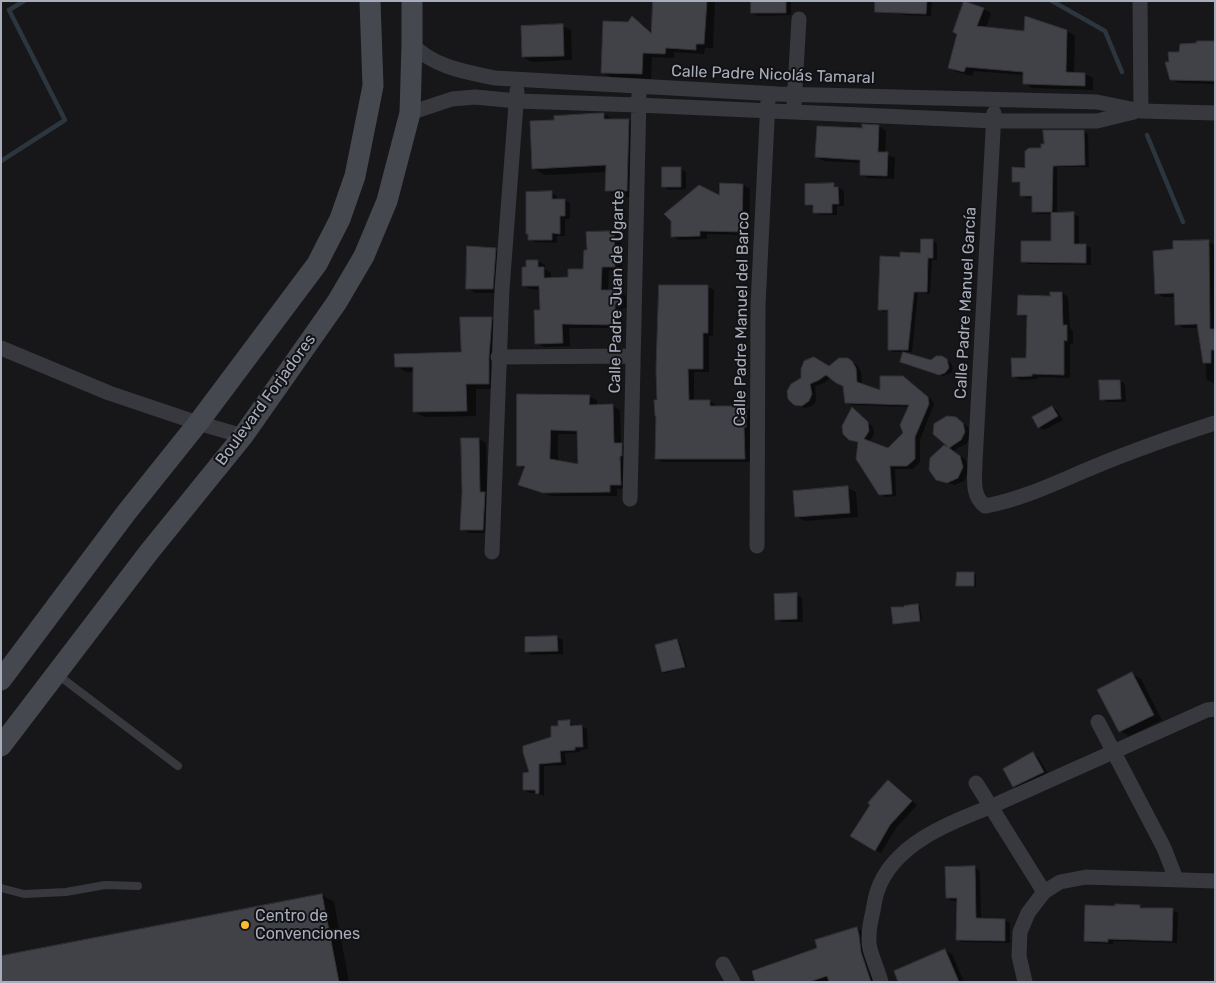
<!DOCTYPE html>
<html>
<head>
<meta charset="utf-8">
<style>
	body { margin:0 }
	#map { position:relative; width:1216px; height:983px; overflow:hidden; background:#17171a; font-family:Rubik,sans-serif }
	canvas { display:block }
	.frame { position:absolute; inset:0; border:2px solid #a8adbb; pointer-events:none }
</style>
</head>
<body>
<div id="map">
<canvas width="1216" height="983"></canvas>
<div class="frame"></div>
</div>
<script>
const c = document.querySelector('canvas').getContext('2d');
c.lineJoin = 'round';
function fill(path, color) { c.fillStyle = color; c.fill(path, 'evenodd'); }
function strokePath(path, color, width, dash) { c.strokeStyle = color; c.lineWidth = width; c.lineCap = dash ? 'butt' : 'round'; c.setLineDash(dash || []); c.stroke(path); }
function write(font, color, halo, rows, align = 'center') {
  c.font = font + ' Rubik,sans-serif'; c.lineWidth = 4; c.setLineDash([]); c.textBaseline = 'middle'; c.strokeStyle = halo; c.fillStyle = color; for (const [text, x, y, turn = 0] of rows) {
    c.save(); c.translate(x, y); c.rotate((+turn || 0) * Math.PI / 180); c.textAlign = isNaN(turn) ? turn : align; if (halo) c.strokeText(text, 0, 0); c.fillText(text, 0, 0); c.restore();
  }
}
fill(new Path2D(`
	M667,1H715L713,48H705L704,54L674,52V58L652,57L651,79L611,77L602,72L628,23L633,18L641,23L652,33Z
	M752,1H791V15L758,16L752,13Z
	M898,1H932L931,16L903,15L898,12Z
	M983,9L991,13L986,28L1026,32L1067,31L1075,36L1074,74H1085L1093,78V90L1032,88L1024,83V75L974,71L972,76L957,72L950,67Z
	M563,26L571,30L572,60L532,62L523,57Z
	M1215,42V84L1178,83L1171,79L1170,63L1180,53Z
	M604,114L614,120H629L640,126L638,197H618L607,190V172L545,175L534,169L555,121Z
	M863,126H879L886,131L885,153L895,158L894,179L868,178L861,174V163L824,161L817,157L863,130Z
	M1084,132L1088,134L1089,167H1057V214H1073L1079,217V245H1085L1091,248V265L1028,264L1022,261L1052,243V214H1037L1033,211V198H1026L1021,195L1022,184L1013,181L1043,150Z
	M681,169L686,172V189L669,190L663,186Z
	M721,184L743,185L750,189L749,235L707,234V239L679,240L672,236L720,197Z
	M833,184L844,191V206H837V215H820L814,212V208L806,204Z
	M551,193L557,196V200H565L570,203V219H565V236H557V243L535,242L530,239Z
	M614,232L621,237L622,270H609L608,291H619L626,296L627,308H622V328H569L570,346L544,347L536,343L542,311L540,290L530,289L523,285L527,268L538,261L545,265V269L551,273V279L569,278L584,270L588,251Z
	M922,240L933,241L937,243V260H932L930,294L918,293L912,352H893L889,349V311L883,312L880,309L922,254Z
	M1208,242L1215,245V384L1206,379V364L1204,363L1199,328H1184L1176,324V297H1163L1156,293L1175,251Z
	M495,249L504,254L501,293H476L467,288Z
	M708,287L714,290L713,336H709V372H694V401H710L716,405V407H746L752,411L751,462H663L657,459L658,401Z
	M1062,293L1068,297L1070,328L1073,331V344H1070V378L1038,377V379L1020,380L1013,376L1027,359L1028,318L1019,314Z
	M491,319L501,324L498,389H476V416L424,417L415,412L414,372H406L396,366L462,354Z
	M942,357L951,363L953,368L951,373L943,376L905,363L931,361Z
	M848,359L857,365L861,372L862,385L881,391L908,381L931,399L934,404L920,440V462L913,469H895L896,496L886,497L880,494L859,443L850,439L853,409L873,427L874,434L869,442L889,450L905,433L909,407L852,405L846,402L845,386L831,377L824,383L815,386L816,401L812,406L804,408L797,405L788,395L829,367Z
	M1120,381L1125,384L1126,402H1107L1101,399Z
	M519,396H589L597,400V406H613L620,410L621,444L629,449L628,488L617,489V496H552L527,489L520,485L525,469L518,465ZM558,434H578L579,466L558,462Z
	M1052,407L1057,410L1063,420L1044,430L1039,427Z
	M956,418L968,427L970,435L967,443L953,451L966,460L968,471L964,481L954,485L937,479L952,448L934,434Z
	M479,439L486,443L487,495L490,533H469L461,529L462,440Z
	M848,488L856,492L858,517L805,521L796,516Z
	M973,574L976,575V587L957,585Z
	M797,595L802,598L803,622H781L776,619Z
	M918,606L920,607L922,621L897,624L894,623Z
	M557,637L563,640V654L532,655L526,652V638Z
	M677,640L679,641L687,667L665,673L663,672Z
	M1132,674L1141,679L1162,720L1129,736L1120,731L1099,690Z
	M570,722L575,727L581,726L587,729L588,749L580,750V752L565,753L566,765L544,766V796L537,793H530L524,790L531,774L560,727Z
	M1033,754L1038,757L1049,775L1019,789L1014,786Z
	M893,785L917,805L896,828L881,853L852,835Z
	M975,868L980,871L981,920H1005L1010,923V943L962,942L957,939L958,901H952L947,898Z
	M322,895L334,902L349,982H1Z
	M1140,906L1144,909L1172,910L1178,913L1177,943L1113,941V944L1090,943L1085,940Z
	M856,928L865,933L878,982H757Z
	M945,950L952,954L964,982H900Z`), '#0007');
strokePath(new Path2D(`
	M1052,1L1105,31L1122,72
	M1147,135L1183,222
	M1,161L65,120L9,10L24,1`), '#2c363f', 4.5);
const building = new Path2D(`
	M653,1H707L704,44H696V50L666,48L665,54L643,53L642,74L601,73L603,21L628,22L632,16L651,33Z
	M751,1H786V13H751Z
	M875,1H927L926,14L875,12Z
	M964,1L984,8L977,26L1024,31L1025,16L1067,30L1066,72L1085,73V86L1023,84V72L966,67L964,72L948,68L957,34L953,32Z
	M563,24L564,56L522,57L521,26Z
	M1197,41H1215V81L1170,80L1165,62H1169L1168,52H1179L1180,44L1196,43Z
	M600,113H604V119H629L627,191H605L606,165L532,169L530,121L554,120V116Z
	M862,124L879,125L878,152H888L887,176L860,175V160L815,157L817,126L862,128Z
	M1043,130H1084L1085,165L1053,166L1052,212H1032V196H1020V182H1012V167L1025,168V151L1029,148H1041V144H1044Z
	M662,167H681V187H662Z
	M720,183L743,184L742,232L700,231V236L671,237V221L664,214L699,185L719,195Z
	M834,183V187H838L839,204H832V213H813V205H805V184Z
	M552,191V199H565V216H560V234L552,233V240H528V234H526V192Z
	M1074,212V244H1086V263L1021,262V241H1051V213Z
	M614,231L615,267H602L601,290H619L620,304H615V325L562,324L563,343L535,344L534,310H540L539,286H522V267H526V260H538V267H544V278L568,277V269H583L584,250H587L586,232Z
	M921,239H933V258H928L927,292H914L908,350H888V310H878L880,256L900,257V252L920,253Z
	M1209,240L1210,329H1214L1215,350H1211V363H1203L1197,324L1175,325L1174,293L1155,294L1153,251L1173,249V241Z
	M467,246L496,248L493,289H466Z
	M659,285H708V333H703V369H688L689,400H710V406H747L746,427H744L745,459H655L656,416H655L654,400H657L656,370Z
	M1050,292H1062L1063,325H1067V341L1064,340V375L1032,374V376L1012,377L1011,358H1026L1027,315H1017L1018,295L1050,296Z
	M460,317H492L489,357V384H466L467,411L413,412V367H395L394,354L461,352Z
	M903,352L931,360L936,356H942L947,359L949,368L945,373L939,375L900,362Z
	M814,357L829,366L839,358H848L852,361L856,368L857,382L880,390V376H903L928,397L929,404L915,437V459L907,466H890L892,494L879,495L856,459L858,442L849,440L843,434L842,426L852,407L868,422L869,431L864,439L888,448L903,433L900,425L909,405L845,403L843,386L836,383L826,375L819,380L810,384L812,394L809,401L802,406L794,405L788,399L787,391L791,384L801,378V369L804,361Z
	M1099,380H1120L1121,399L1100,400Z
	M517,394L590,395L589,405L613,404L614,443H622V456H620L621,485H610V492L543,493L518,485L525,466H517ZM551,430L577,431L578,464L550,459Z
	M1052,406L1058,416L1038,428L1032,417Z
	M947,416L956,417L963,423L965,432L961,440L949,448L960,456L963,467L958,478L947,483L936,480L929,470L930,458L944,445L948,447L933,434L934,424Z
	M461,438H479L480,492H485L483,530H460L462,492Z
	M848,486L850,513L795,517L793,491Z
	M957,572H974V586H956Z
	M797,593V619L775,620L774,594Z
	M918,604L920,621L893,624L891,607H904V606Z
	M557,636L558,651L525,652V637Z
	M677,639L685,667L662,672L655,645Z
	M1132,672L1154,715L1119,732L1097,690Z
	M570,720V726L582,725L583,747H575V750L560,751L561,762L539,764V793L536,794L535,790H523V773L529,772L523,752V746L551,737V726H558V721Z
	M1033,752L1044,772L1013,787L1003,769Z
	M888,780L912,801L890,825L875,851L850,836L870,805L868,803Z
	M975,866L976,918L1005,919V941L956,940L957,898H946L945,867Z
	M322,894L339,982H1V956Z
	M1115,904L1140,905V908H1173L1172,941L1108,939V942L1084,941L1085,905L1115,906Z
	M857,927L859,935L861,952L871,982H829L827,976L809,982H755L752,971L817,948L815,940Z
	M945,949L959,982H898L894,971Z`);
fill(building, '#414247');
strokePath(building, '#313136', 1);
strokePath(new Path2D(`
	M58,675L178,766
	M1,888L24,894L66,892L105,885L138,886`), '#38393f', 8);
strokePath(new Path2D(`
	M1140,1L1141,111
	M412,44C433,67 466,72 495,78L778,94L1097,102L1141,111L1215,113
	M794,105L799,19
	M410,113L452,99L475,97L517,101L638,105L994,121H1097L1134,112
	M994,113L975,462C975,478 971,495 985,506C1024,499 1059,481 1096,466C1135,450 1175,436 1215,423
	M1,348L109,393L198,423L243,436
	M498,357L633,356
	M630,499L639,95
	M757,546L758,305L768,100
	M492,552L502,289L517,91
	M1098,722L1164,848L1176,879
	M976,783L1044,892
	M723,964L733,982
	M881,982C878,971 873,960 870,949C867,937 870,923 873,911C874,905 875,898 877,892C892,845 948,823 990,807L1207,710L1215,709
	M1025,982L1019,956L1020,932L1028,913L1044,892L1060,882L1086,877L1215,881`), '#38393f', 15);
strokePath(new Path2D(`
	M1,680L126,513L198,423L317,264L340,219L355,176L373,86L370,1
	M1,746L149,552L243,436L337,302L364,256L387,201L410,113L412,44V1`), '#45484f', 21);
for (const [x, y, r, color] of [
	[245,925,5,"#ffbc2a"]
]) { const dot = new Path2D(); dot.arc(x, y, r, 0, 2 * Math.PI); c.fillStyle = color; c.fill(dot); strokePath(dot, '#121215', 2); }
write('16px', '#a8adbb', '#121215', [
	["Calle Padre Nicolás Tamaral",773,75,2],
	["Calle Padre Juan de Ugarte",617,292,-89],
	["Calle Padre Manuel García",966,303,-87],
	["Calle Padre Manuel del Barco",742,319,-89],
	["Boulevard Forjadores",266,400,-54]
]);
write('16px', '#a8adbb', '#121215', [
	["Centro de",255,916],
	["Convenciones",255,934]
], 'left');
</script>
</body>
</html>
